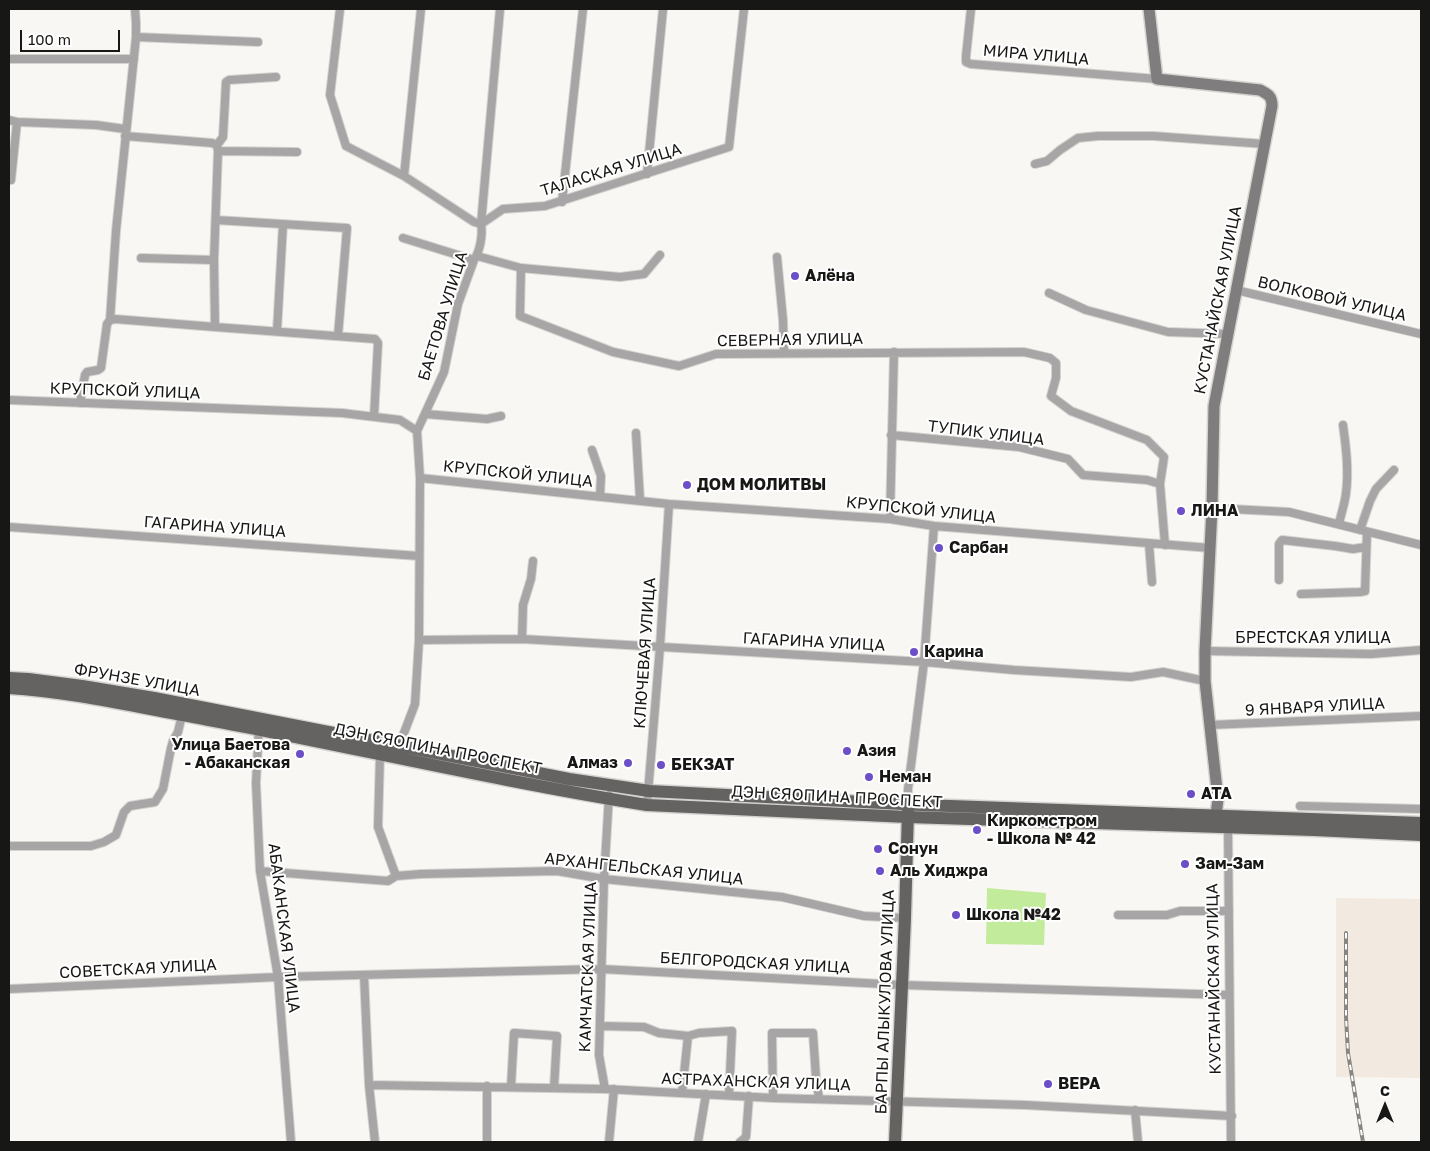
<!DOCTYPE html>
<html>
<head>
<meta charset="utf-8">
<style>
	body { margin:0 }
	#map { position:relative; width:1430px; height:1151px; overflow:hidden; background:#f9f7f3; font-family:"Golos Text",sans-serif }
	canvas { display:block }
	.frame { position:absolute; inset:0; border:10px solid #171715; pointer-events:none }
	.north { position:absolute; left:1360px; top:1081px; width:50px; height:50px; -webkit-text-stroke:4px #fff; paint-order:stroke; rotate:0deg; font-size:14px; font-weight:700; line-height:20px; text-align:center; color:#171715 }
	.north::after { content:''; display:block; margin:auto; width:18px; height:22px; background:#171715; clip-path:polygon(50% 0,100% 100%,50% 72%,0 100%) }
	.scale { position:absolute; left:20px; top:30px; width:100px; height:22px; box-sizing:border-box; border:2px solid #171715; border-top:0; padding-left:6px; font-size:15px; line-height:18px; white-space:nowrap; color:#171715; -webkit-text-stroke:4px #fff; paint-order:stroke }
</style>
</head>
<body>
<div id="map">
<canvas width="1430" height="1151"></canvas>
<div class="frame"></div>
<div class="north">С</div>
<div class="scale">100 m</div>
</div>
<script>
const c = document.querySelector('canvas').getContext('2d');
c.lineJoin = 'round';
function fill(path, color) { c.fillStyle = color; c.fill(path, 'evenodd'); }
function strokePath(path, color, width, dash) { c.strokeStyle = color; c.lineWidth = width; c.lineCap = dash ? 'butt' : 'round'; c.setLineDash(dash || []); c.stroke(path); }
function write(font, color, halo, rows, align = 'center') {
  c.font = font + ' "Golos Text",sans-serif'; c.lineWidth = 4; c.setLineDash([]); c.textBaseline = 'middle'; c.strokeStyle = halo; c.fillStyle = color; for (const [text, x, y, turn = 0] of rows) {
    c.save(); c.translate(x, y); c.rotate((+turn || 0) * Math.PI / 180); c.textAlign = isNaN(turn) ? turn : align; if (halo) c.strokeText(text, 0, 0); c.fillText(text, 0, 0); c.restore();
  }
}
fill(new Path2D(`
	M1336,898L1421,899V1078L1336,1077Z`), '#f2eae0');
fill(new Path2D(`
	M987,888L1046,893L1044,945L986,944Z`), '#c2ec9b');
const street = new Path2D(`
	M340,9L330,95L346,146L404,176L474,222L481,224L503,209L545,206L729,147L744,9
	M971,9L966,56V62L971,64L1157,79
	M136,37L258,42
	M9,59H134
	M9,120L17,122L96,125L125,129
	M125,136L212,143L217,145L218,151L214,260L215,327L375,339L378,343L374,417
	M217,145L223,137L226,82L229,80L276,77
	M218,151L297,152
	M1035,164L1047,161L1060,150L1078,138L1098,136H1153L1265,144
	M647,174L663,9
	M404,176L421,9
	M11,180L17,122
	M562,202L583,9
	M216,220L347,228L338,336
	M403,238L474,260
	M477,256L521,268L620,277L644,274L660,255
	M777,257L783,320L784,353
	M141,258L214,260
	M521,268L520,316L613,352L679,366L716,354L1024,352L1050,358L1056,363V378L1051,396L1071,411L1147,440L1164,457L1160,484L1165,545
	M1236,290L1421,334
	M1049,293L1086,310L1168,332L1228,334
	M110,320L116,231L136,37V23L135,9
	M277,331L283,224
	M9,400L342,413L400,420L417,431
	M80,403L85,375L87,372L98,370L101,368L107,324L110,320L115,319L215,327
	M425,414L487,419L501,416
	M636,433L640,500
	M891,435L1019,447L1068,459L1083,475L1147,480L1160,484
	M592,450L601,476L600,496
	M420,478L669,504L890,519L934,526L1210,548
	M1212,508L1289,512L1421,545
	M890,519L894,352
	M1339,524C1341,514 1345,503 1346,493C1349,471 1346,447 1343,425
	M9,527L419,556
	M1360,530L1370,501L1376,489L1394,470
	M1149,544L1152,582
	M1279,580V544L1282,540L1335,546L1353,549L1366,547
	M1301,594L1360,592L1365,591L1367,532
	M522,639L523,605L531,579L533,561
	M419,640L522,639L924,662L1014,670L1131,677L1163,672L1205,681
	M1205,651L1371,654L1421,650
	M1210,725L1421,716
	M259,726L256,783L260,871L278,977L291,1142
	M399,746L415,704L419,640L420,478L417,431L444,372L458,304L474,260C480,251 483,235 481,224L500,9
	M380,755L378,827L396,876
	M908,804V789L924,662L934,526
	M647,805L660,647L669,504
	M1300,806L1421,809
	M1228,825L1231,1142
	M9,846H91L104,842L116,835L124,812L130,806L155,802L163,789L171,748L173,741L178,732L182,715
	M260,871L388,881L396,876L421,874L557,871L604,879L782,897L864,916L905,918
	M1118,915H1167L1180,911H1229
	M364,975L369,1085L375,1142
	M9,989L278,977L601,969L902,985L1229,995
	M600,1026L644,1027L659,1033L688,1036L682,1093
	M688,1036L699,1033L732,1031L729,1095
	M369,1085L605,1089L773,1098L1025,1105L1232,1116
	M487,1086V1142
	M511,1087L514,1033L557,1036L554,1088
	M605,1089L599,1055L604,879L609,795
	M773,1098L772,1033H813L816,1078L819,1098
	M1135,1110L1138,1142
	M609,1142L614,1089
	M698,1142L706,1094
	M740,1142L746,1137L749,1096`);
const secondary = new Path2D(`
	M1149,9L1157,79L1260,90C1268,94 1272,96 1272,106L1214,406L1212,508L1205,651V681L1218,799L1215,823`);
const primary = new Path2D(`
	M9,678L28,679L82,686L154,698L569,779L649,791L922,805L1421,823
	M9,688C73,692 136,707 199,718C348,746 497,781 647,805L908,817L1314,830L1421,835
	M895,1142L905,918L908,810`);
strokePath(street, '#d5d3cf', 10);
strokePath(secondary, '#d5d3cf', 14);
strokePath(primary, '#d5d3cf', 15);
strokePath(street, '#a7a5a5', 8);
strokePath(secondary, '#807d7e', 11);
strokePath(primary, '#656262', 12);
const rail = new Path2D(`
	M1346,933V1017L1348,1053L1363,1142`);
strokePath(rail, '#878683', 4);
strokePath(rail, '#fff', 2, [5.5]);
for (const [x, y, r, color] of [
	[795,276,5,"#6c4ec8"],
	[687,485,5,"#6c4ec8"],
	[1181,511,5,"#6c4ec8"],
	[939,548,5,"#6c4ec8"],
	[914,652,5,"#6c4ec8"],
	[847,751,5,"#6c4ec8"],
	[300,754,5,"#6c4ec8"],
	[628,763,5,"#6c4ec8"],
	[661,765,5,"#6c4ec8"],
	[869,777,5,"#6c4ec8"],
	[1191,794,5,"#6c4ec8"],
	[977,830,5,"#6c4ec8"],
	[878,849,5,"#6c4ec8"],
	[1185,864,5,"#6c4ec8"],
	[880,871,5,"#6c4ec8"],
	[956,915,5,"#6c4ec8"],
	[1048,1084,5,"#6c4ec8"]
]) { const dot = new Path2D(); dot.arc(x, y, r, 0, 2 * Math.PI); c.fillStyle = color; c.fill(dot); strokePath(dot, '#fff', 2); }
write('16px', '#171715', '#fff', [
	["МИРА УЛИЦА",1036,55,5],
	["ТАЛАСКАЯ УЛИЦА",611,170,-17],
	["ВОЛКОВОЙ УЛИЦА",1332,299,13],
	["КУСТАНАЙСКАЯ УЛИЦА",1218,300,-79],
	["БАЕТОВА УЛИЦА",443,316,-73],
	["СЕВЕРНАЯ УЛИЦА",790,340,-1],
	["КРУПСКОЙ УЛИЦА",125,391,2],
	["ТУПИК УЛИЦА",986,433,7],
	["КРУПСКОЙ УЛИЦА",518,474,6],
	["КРУПСКОЙ УЛИЦА",921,510,6],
	["ГАГАРИНА УЛИЦА",215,527,4],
	["БРЕСТСКАЯ УЛИЦА",1313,638],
	["ГАГАРИНА УЛИЦА",814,642,3],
	["КЛЮЧЕВАЯ УЛИЦА",645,653,-86],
	["ФРУНЗЕ УЛИЦА",137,680,10],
	["9 ЯНВАРЯ УЛИЦА",1315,707,-3],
	["ДЭН СЯОПИНА ПРОСПЕКТ",438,749,11],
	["ДЭН СЯОПИНА ПРОСПЕКТ",837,797,3],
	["АРХАНГЕЛЬСКАЯ УЛИЦА",644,869,6],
	["АБАКАНСКАЯ УЛИЦА",284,928,83],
	["БЕЛГОРОДСКАЯ УЛИЦА",755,963,3],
	["КАМЧАТСКАЯ УЛИЦА",588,967,-88],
	["СОВЕТСКАЯ УЛИЦА",138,969,-3],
	["КУСТАНАЙСКАЯ УЛИЦА",1214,979,-91],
	["БАРПЫ АЛЫКУЛОВА УЛИЦА",885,1002,-88],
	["АСТРАХАНСКАЯ УЛИЦА",756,1082,2]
]);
write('bold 16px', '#171715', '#fff', [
	["Алёна",805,276],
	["ДОМ МОЛИТВЫ",697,485],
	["ЛИНА",1191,511],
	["Сарбан",949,548],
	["Карина",924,652],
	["Улица Баетова",290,745,"right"],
	["- Абаканская",290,763,"right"],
	["Азия",857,751],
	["Алмаз",618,763,"right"],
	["БЕКЗАТ",671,765],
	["Неман",879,777],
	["АТА",1201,794],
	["Киркомстром",987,821],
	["- Школа № 42",987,839],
	["Сонун",888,849],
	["Зам-Зам",1195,864],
	["Аль Хиджра",890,871],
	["Школа №42",966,915],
	["ВЕРА",1058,1084]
], 'left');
</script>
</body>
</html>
